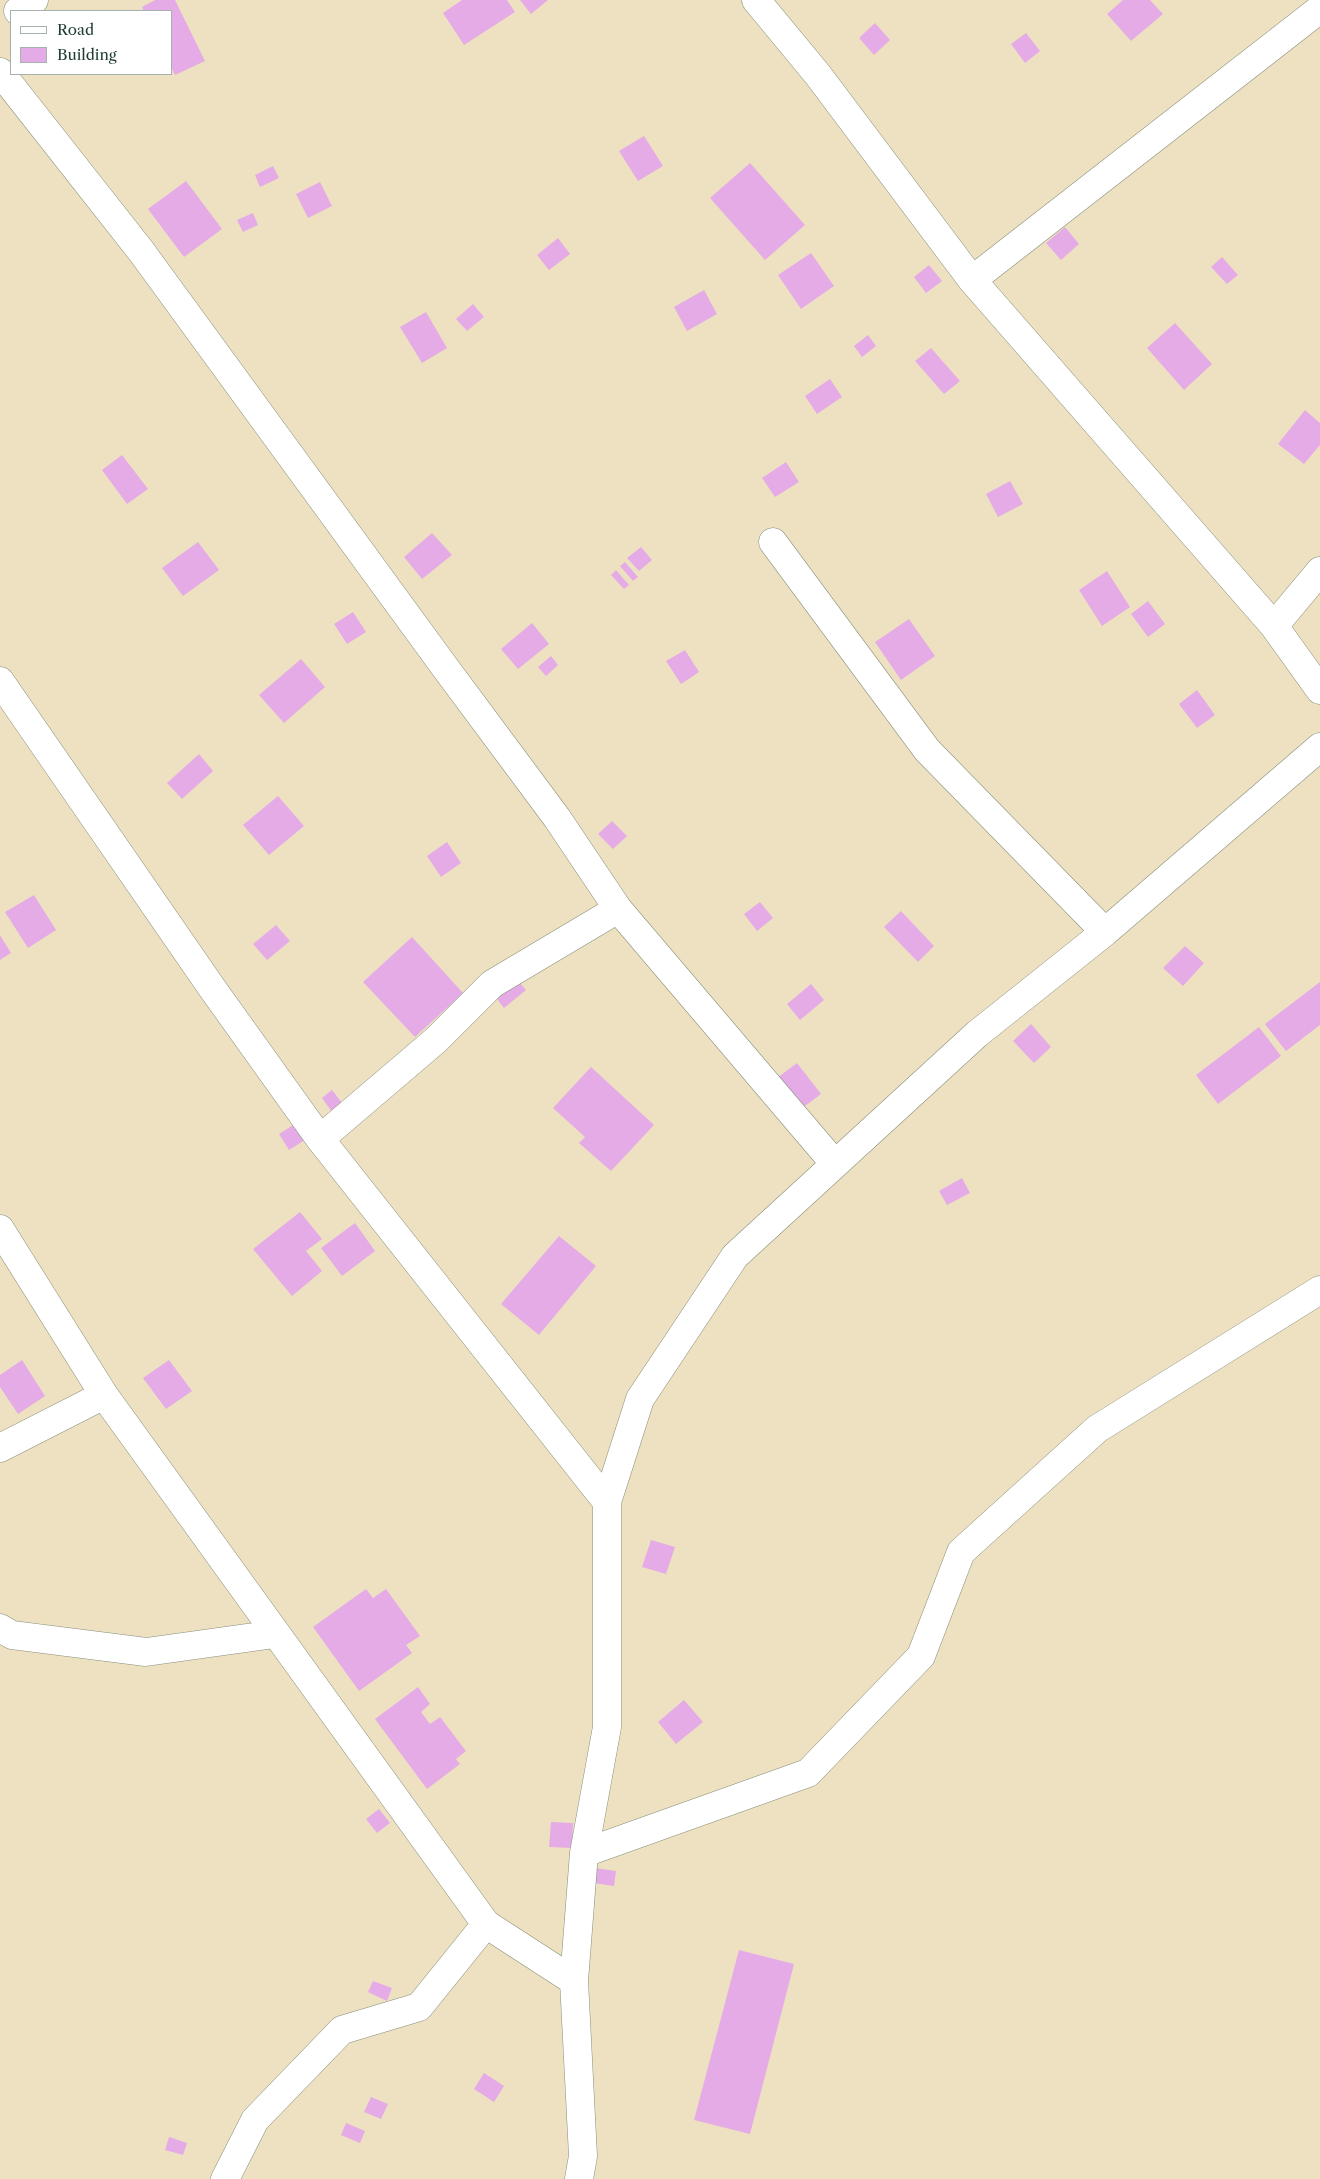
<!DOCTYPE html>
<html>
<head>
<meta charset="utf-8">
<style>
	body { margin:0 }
	#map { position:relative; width:1320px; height:2179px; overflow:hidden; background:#eee1c1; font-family:"Libre Caslon Text",serif }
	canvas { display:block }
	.legend { position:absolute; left:10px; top:10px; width:162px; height:65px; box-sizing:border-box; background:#fff; border:1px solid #a5b1ae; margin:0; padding:6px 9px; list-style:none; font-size:15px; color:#1f3d34 }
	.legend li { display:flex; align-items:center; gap:10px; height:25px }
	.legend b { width:25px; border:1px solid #a5b1ae }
</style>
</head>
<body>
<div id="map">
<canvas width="1320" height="2179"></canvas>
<ul class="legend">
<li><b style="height:6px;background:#fff"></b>Road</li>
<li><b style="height:14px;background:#e5abe6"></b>Building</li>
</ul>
</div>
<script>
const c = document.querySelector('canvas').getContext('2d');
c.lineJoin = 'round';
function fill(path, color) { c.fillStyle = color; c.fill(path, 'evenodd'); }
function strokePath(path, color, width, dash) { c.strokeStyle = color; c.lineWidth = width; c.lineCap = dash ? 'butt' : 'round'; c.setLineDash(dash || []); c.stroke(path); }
fill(new Path2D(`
	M155,0H175L205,61L175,75L171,67V11H144L142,7Z
	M462,0H507L515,12L464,45L443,13Z
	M520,0H548L531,14Z
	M1123,0H1150L1163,14L1131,41L1107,14Z
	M875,23L890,40L874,55L859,38Z
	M1026,33L1040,51L1025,63L1011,44Z
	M644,136L663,166L638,181L619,151Z
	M750,163L805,225L765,260L710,198Z
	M273,166L279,178L260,187L255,175Z
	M186,181L222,229L184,257L148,209Z
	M320,182L332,206L308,218L296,194Z
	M253,213L258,225L243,232L237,220Z
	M1065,227L1079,244L1061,260L1046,243Z
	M558,238L570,254L549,270L537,255Z
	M811,253L834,286L801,309L778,275Z
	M1222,257L1238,275L1227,284L1211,267Z
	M929,265L942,281L926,293L914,277Z
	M704,290L717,314L687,331L674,307Z
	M473,304L484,317L467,331L456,319Z
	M426,312L447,348L422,363L400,327Z
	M1175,323L1212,364L1184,390L1147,348Z
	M868,335L876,346L862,357L854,346Z
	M931,348L960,381L944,394L915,361Z
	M830,379L842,397L817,414L805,396Z
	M1305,410L1320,423V445L1304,464L1278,444Z
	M122,455L148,489L127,504L102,470Z
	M786,462L799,482L775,497L762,478Z
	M1010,481L1023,504L998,517L986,494Z
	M432,533L452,555L422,579L404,557Z
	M198,542L219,570L183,596L162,568Z
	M641,547L652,560L639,571L627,558Z
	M625,562L638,577L633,581L620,566Z
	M616,570L629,585L624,589L611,575Z
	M1107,571L1130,607L1102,626L1079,590Z
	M1148,601L1165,624L1148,637L1131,614Z
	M353,612L366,632L347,644L334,624Z
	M909,619L935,656L901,680L875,642Z
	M532,623L549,644L518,669L501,649Z
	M685,650L699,672L681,684L666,661Z
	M551,656L558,665L546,676L538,667Z
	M301,659L325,687L284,723L259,695Z
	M1197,690L1215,715L1197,728L1179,704Z
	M199,754L213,771L182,799L167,783Z
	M278,796L304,826L269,855L243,825Z
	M612,821L627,836L613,849L598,834Z
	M447,842L461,863L441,877L427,856Z
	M34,895L56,930L28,948L5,912Z
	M760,902L773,918L757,931L744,914Z
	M901,911L934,946L918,962L884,927Z
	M276,925L290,941L267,960L253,944Z
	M0,935L11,953L0,960Z
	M412,937L463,993L415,1037L363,982Z
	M1185,946L1204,963L1183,986L1163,968Z
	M512,974L526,990L504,1008L491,991Z
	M1320,982V1025L1286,1051L1265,1024Z
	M811,984L824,1000L800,1020L787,1004Z
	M1031,1024L1051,1047L1034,1063L1013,1041Z
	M1259,1027L1281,1056L1218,1104L1196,1075Z
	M797,1063L821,1094L801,1109L777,1078Z
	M591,1067L654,1125L611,1171L579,1143L585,1137L553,1108Z
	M332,1090L346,1108L335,1116L322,1098Z
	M298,1122L308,1138L289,1150L279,1134Z
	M962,1178L970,1193L947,1205L939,1191Z
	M300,1212L322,1239L306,1251L322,1271L292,1296L253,1249Z
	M355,1223L375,1251L342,1276L321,1248Z
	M559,1236L596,1266L539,1335L501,1304Z
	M22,1360L45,1396L18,1414L0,1387V1375Z
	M169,1360L192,1391L166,1409L143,1378Z
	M651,1540L675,1547L666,1574L642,1567Z
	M366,1589L373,1598L386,1589L420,1636L406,1645L412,1653L359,1691L313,1627Z
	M418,1687L430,1704L421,1712L430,1724L440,1717L466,1751L456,1759L460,1764L427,1789L375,1719Z
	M684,1700L703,1722L676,1744L658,1722Z
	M379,1809L390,1823L377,1833L366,1819Z
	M551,1822L573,1823L572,1848L549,1847Z
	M595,1868L616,1871L614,1886L593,1883Z
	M739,1950L794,1964L750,2134L694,2120Z
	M373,1981L392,1988L387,2001L368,1992Z
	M484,2073L504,2086L494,2102L474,2089Z
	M371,2097L388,2104L381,2119L364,2112Z
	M346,2123L365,2131L360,2143L341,2135Z
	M169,2137L187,2143L183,2155L165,2150Z`), '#e5abe6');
const minor = new Path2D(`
	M756,0L818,75L972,280L1274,626L1320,690
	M18,11L34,0
	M0,72L141,251L444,666L557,818L618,909L835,1164
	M972,280L1320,9
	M773,542L927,750L1105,932
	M1274,626L1320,571
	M0,681L212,988L320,1139L607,1502
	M320,1139L436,1040L492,984L618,909
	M0,1229L104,1395L486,1924L574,1981
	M0,1448L104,1395
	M0,1628L12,1635L146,1652L275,1634
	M584,1853L808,1773L921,1656L961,1552L1097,1429L1320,1290
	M225,2179L255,2120L342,2030L419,2007L486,1924
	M579,2179L583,2156L574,1981L584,1853L607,1727V1502L640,1399L735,1256L977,1034L1105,932L1320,747`);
strokePath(minor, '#868f7a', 29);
strokePath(minor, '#fff', 28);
</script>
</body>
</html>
